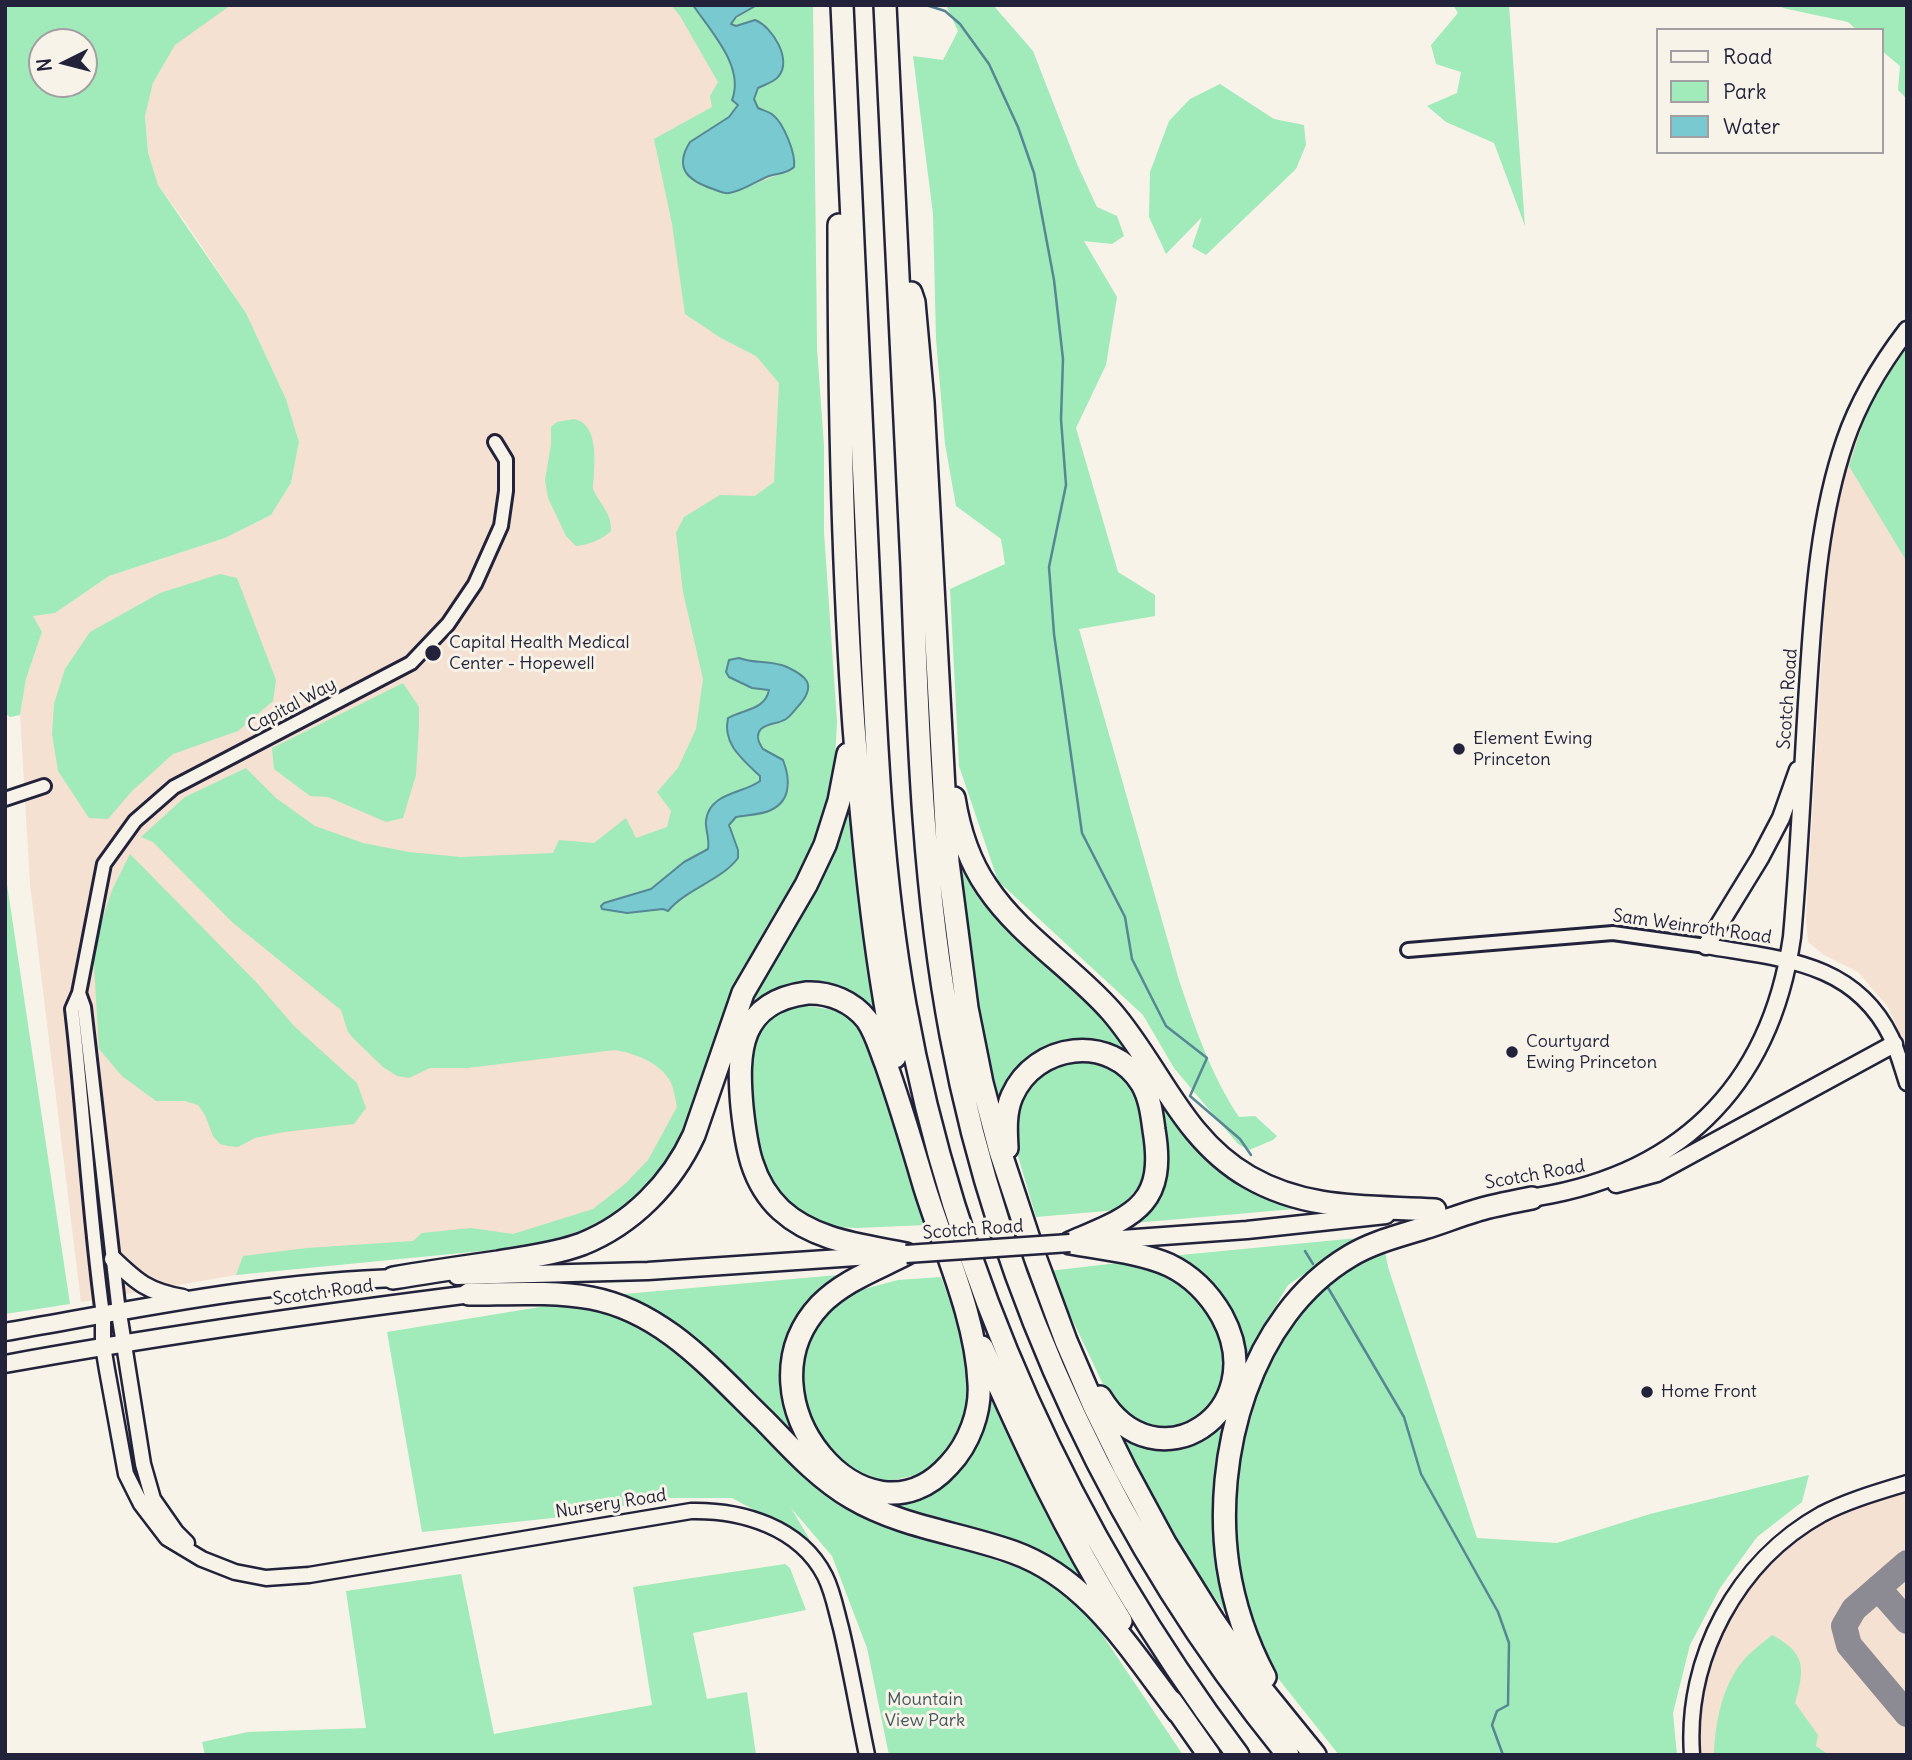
<!DOCTYPE html>
<html>
<head>
<meta charset="utf-8">
<style>
	body { margin:0 }
	#map { position:relative; width:1912px; height:1760px; overflow:hidden; background:#f7f3e8; font-family:Delius,sans-serif }
	canvas { display:block }
	.frame { position:absolute; inset:0; border:7px solid #22223b; pointer-events:none }
	.legend { position:absolute; left:1656px; top:28px; width:228px; height:126px; box-sizing:border-box; background:#f7f3e8; border:2px solid #a29fa3; margin:0; padding:9px 12px; list-style:none; font-size:21px; color:#22223b }
	.legend li { display:flex; align-items:center; gap:14px; height:35px }
	.legend b { width:35px; border:2px solid #a29fa3 }
	.north { position:absolute; left:28px; top:28px; width:70px; height:70px; box-sizing:border-box; background:#f7f3e8; border:2px solid #a29fa3; border-radius:50%; rotate:264deg; font-size:19px; font-weight:700; line-height:28px; text-align:center; color:#22223b }
	.north::after { content:''; display:block; margin:auto; width:24px; height:32px; background:#22223b; clip-path:polygon(50% 0,100% 100%,50% 72%,0 100%) }
</style>
</head>
<body>
<div id="map">
<canvas width="1912" height="1760"></canvas>
<div class="frame"></div>
<ul class="legend">
<li><b style="height:9px;background:#f7f3e8"></b>Road</li>
<li><b style="height:19px;background:#a1eab9"></b>Park</li>
<li><b style="height:19px;background:#78cad0"></b>Water</li>
</ul>
<div class="north">N</div>
</div>
<script>
const c = document.querySelector('canvas').getContext('2d');
c.lineJoin = 'round';
function fill(path, color) { c.fillStyle = color; c.fill(path, 'evenodd'); }
function strokePath(path, color, width, dash) { c.strokeStyle = color; c.lineWidth = width; c.lineCap = dash ? 'butt' : 'round'; c.setLineDash(dash || []); c.stroke(path); }
function write(font, color, halo, rows, align = 'center') {
  c.font = font + ' Delius,sans-serif'; c.lineWidth = 6; c.setLineDash([]); c.textBaseline = 'middle'; c.strokeStyle = halo; c.fillStyle = color; for (const [text, x, y, turn = 0] of rows) {
    c.save(); c.translate(x, y); c.rotate((+turn || 0) * Math.PI / 180); c.textAlign = isNaN(turn) ? turn : align; if (halo) c.strokeText(text, 0, 0); c.fillText(text, 0, 0); c.restore();
  }
}
fill(new Path2D(`
	M183,5H813L817,349L824,447V533L837,722L775,912L729,997L709,1065L687,1127L586,1229L236,1275L81,1302L30,884L20,715L26,679L42,632L32,616L55,613L109,576L225,538L271,515L291,483L299,442L286,399L246,313L186,223L158,185L148,152L145,116L153,83L175,45Z
	M1907,344V1049L1888,1007L1858,972L1824,955L1808,942L1806,918L1827,568L1840,486L1855,435L1872,396Z
	M1907,1492V1755H1699L1702,1707L1710,1663L1724,1627L1743,1594L1766,1567L1794,1541L1826,1520L1866,1504Z`), '#f4e1d2');
fill(new Path2D(`
	M5,5H231L175,45L153,83L145,116L148,152L158,185L246,313L286,399L299,442L291,483L271,515L225,538L109,576L55,613L33,616L42,632L26,679L20,715L10,717L5,713ZM42,42H84V84H42Z
	M671,5H693C708,27 746,71 732,97L738,105L729,117L690,141L686,148L684,164C695,172 707,186 719,191C734,198 768,175 787,173L773,114L758,108L754,99L758,88L777,79L766,26L755,20L736,26L731,22L757,5H813L817,349L824,447V533L837,722L834,781L813,849L760,938L729,997L709,1065L687,1127L661,1174L630,1204L586,1229L533,1246L236,1275L243,1256L307,1248L413,1241L422,1233L471,1228L513,1234L593,1209L625,1184L648,1160L677,1107C675,1098 674,1087 669,1079C658,1062 634,1053 615,1050L467,1068H430L409,1078L397,1076L383,1067L354,1039L348,1032L341,1010L232,922L153,842L141,837L185,797L246,768L276,798L315,826L363,843L409,852L461,857L553,853L559,840L594,843L626,818L636,838L667,827L671,811L657,792L678,768L696,729L703,679L683,592L676,533L684,517L720,495L755,496L774,482L779,383L756,356L721,338L685,314L672,224L654,139L712,107L710,96L718,82L680,16ZM739,658C752,662 777,661 785,666C793,672 801,687 807,695C799,704 793,716 782,721C774,725 767,726 759,731L758,742L763,749L783,760L789,781V790L765,812L736,817L731,820V830L738,850L729,868L691,891L666,911L663,909L653,911L604,903L651,889L684,862L708,849C710,839 705,830 706,820C710,793 743,794 760,781V776L736,754L726,726C730,721 734,715 738,713C753,706 765,708 769,690L752,687Z
	M946,5H993L1033,51L1077,164L1097,207L1117,216L1124,236L1112,244L1084,241L1117,297L1106,365L1076,428L1118,572L1155,595V616L1079,629L1179,980C1195,1028 1211,1075 1239,1117L1255,1116L1277,1136L1273,1140L1249,1150L1238,1144L1174,1068L1143,1015L998,881L959,766L950,589L1005,564L1001,539L956,506L945,444L936,339L933,214L913,56L943,60L958,31Z
	M1453,5H1509L1525,226L1494,143L1446,122L1427,106L1457,93L1461,72L1436,64L1431,45L1458,13Z
	M1780,5H1907V99L1898,90L1900,66L1882,51V30H1857L1848,22L1783,8Z
	M1220,84L1274,119L1304,125L1306,145L1296,169L1206,255L1192,247L1202,217L1166,254L1149,217L1150,172L1169,121L1190,99Z
	M1907,344V562L1849,466L1872,396Z
	M574,419C601,424 594,470 593,489C600,505 612,513 611,531C600,541 590,544 576,546L566,536L548,498L545,480L551,445V427L557,422Z
	M220,574L237,578L276,680L273,701L238,731L173,754L132,791L108,819L89,818L58,771L52,734L54,704L65,669L90,632L160,593Z
	M403,683L419,707V726L416,775L403,818L386,822L328,797L310,796L274,769L272,748Z
	M847,796L881,1028L847,995L810,982L779,987L749,1014L759,972Z
	M954,839L1111,1024L1133,1059L1091,1039L1042,1047L1016,1069L999,1104L968,959Z
	M130,854L257,983L294,1026L357,1083L366,1108L354,1124L284,1132L255,1138L238,1147L228,1146L220,1144L213,1136L205,1115L198,1105L185,1101H156L122,1076L99,1049L93,948L112,890Z
	M5,871L70,1304L5,1314Z
	M795,1004L840,1011L866,1032L926,1225L856,1228L824,1226L794,1208L766,1176L752,1132L746,1051L761,1025Z
	M1072,1059L1109,1063L1127,1082L1139,1099L1148,1153L1144,1181L1118,1210L1036,1217L1015,1146L1017,1098L1044,1069Z
	M1151,1082L1174,1120L1222,1172L1294,1209L1134,1223L1163,1183L1166,1138Z
	M1358,1238L1288,1285L1250,1349L1243,1381L1235,1320L1201,1274L1170,1256Z
	M1384,1246L1388,1267L1477,1538L1557,1543L1650,1514L1809,1475L1802,1502L1757,1537L1720,1588L1690,1645L1673,1713L1677,1755H1339L1277,1677L1236,1587L1232,1483L1273,1343L1322,1281Z
	M1118,1263L1149,1270L1176,1281L1203,1302L1216,1327L1225,1362V1389L1208,1414L1180,1428L1136,1424L1113,1405L1049,1271Z
	M849,1274L800,1311L787,1361V1408L805,1455L613,1295Z
	M941,1277L962,1335L972,1382L965,1429L930,1472L884,1482L849,1472L822,1445L804,1414L801,1388L804,1350L822,1310L849,1293L898,1280Z
	M554,1301L645,1324L725,1396L816,1486L887,1525L1029,1571L1085,1609L1183,1755H889L867,1648L832,1556L791,1508L810,1540L732,1498H665L571,1516L422,1532L387,1332L540,1307Z
	M985,1380L1091,1588L1039,1550L894,1509L856,1493L896,1498L928,1495L965,1464L984,1428Z
	M1233,1404L1215,1490L1224,1578L1232,1622L1180,1547L1116,1433L1151,1448L1207,1437Z
	M785,1564L790,1568L806,1610L693,1633L707,1699L747,1692L756,1755H205L202,1742L248,1732L366,1728L346,1591L461,1574L494,1734L652,1705L633,1587Z
	M1772,1635C1806,1653 1805,1668 1795,1703L1818,1735L1816,1746L1829,1755H1714C1715,1723 1722,1686 1743,1661C1751,1651 1763,1643 1772,1635Z`), '#a1eab9');
const water = new Path2D(`
	M693,5H757L736,17L731,24L736,26L755,20C773,27 793,61 778,77C774,82 764,85 758,88L754,99L758,108C762,110 770,112 773,115C784,124 796,154 794,167C787,174 778,173 769,176C756,181 743,191 729,193C723,194 719,191 713,189C689,181 673,169 690,142L729,117L738,105L732,100C745,67 711,32 693,5Z
	M739,658C755,664 771,660 787,667C806,676 816,684 801,703C796,708 792,715 786,719C778,724 768,723 761,729C755,736 759,743 763,749L783,760C790,778 792,800 771,810C761,815 747,815 736,817L729,825L738,850V858C722,880 686,889 668,911L663,909L627,913L602,909L601,906L604,903L651,889L684,862L708,849C710,839 705,830 706,820C710,792 743,794 760,781V776C743,760 722,744 728,718C744,709 765,710 769,690L752,688L729,677L726,672L729,660Z`);
fill(water, '#78cad0');
strokePath(water, '#568794', 2);
strokePath(new Path2D(`
	M926,5L945,11L960,24L989,64L1018,127L1034,173L1054,280L1063,359L1061,419L1066,485L1049,567L1054,634L1082,833L1125,917L1132,959L1166,1026L1207,1058L1190,1096L1240,1139L1251,1155
	M1305,1251L1313,1264
	M1327,1286L1404,1417L1421,1474L1498,1612L1509,1643L1508,1705L1497,1711L1492,1725L1503,1755`), '#568794', 2.5);
strokePath(new Path2D(`
	M1907,1563L1854,1609L1844,1626L1849,1645L1907,1714
	M1878,1588L1907,1621`), '#8c8a92', 26);
const minor = new Path2D(`
	M5,799L44,786
	M1408,950L1613,933L1706,946
	M79,993L84,1007L119,1313
	M103,1315C89,1213 84,1111 72,1009L79,993L104,864L135,821L174,787L411,663L448,624L475,584L501,526L506,491V460L495,442`);
const tertiary = new Path2D(`
	M1706,946C1780,959 1854,961 1891,1037C1898,1052 1902,1068 1907,1083
	M119,1313L143,1464L153,1499L176,1532L187,1543
	M103,1315V1346L107,1370L126,1474L141,1504L167,1538L202,1559L235,1572L266,1578L309,1575L691,1511C742,1510 800,1527 825,1576C833,1592 836,1610 841,1628C851,1670 858,1712 867,1755
	M1692,1755C1685,1658 1737,1561 1822,1514C1849,1500 1878,1492 1907,1483`);
const secondary = new Path2D(`
	M1706,946L1760,858L1781,818L1798,770
	M1616,1184L1657,1173L1894,1044
	M1523,1199C1675,1179 1770,1090 1792,937C1800,849 1803,760 1809,672C1814,595 1820,514 1845,441C1859,400 1881,364 1907,330
	M1094,1241L1247,1230L1386,1215
	M113,1259C137,1282 148,1292 183,1298
	M457,1276L648,1271L886,1255
	M5,1332C137,1309 269,1281 403,1278
	M5,1364C163,1335 320,1313 479,1293`);
const motorway = new Path2D(`
	M842,5C851,192 859,379 868,566C875,713 879,860 905,1005C954,1278 1072,1534 1238,1755
	M885,5C895,193 904,380 912,567C918,724 922,881 951,1035C1000,1297 1120,1549 1288,1755
	M839,225C839,392 842,560 854,727C863,838 873,948 895,1057
	M911,293L914,302L923,402L948,862L967,1008L982,1083L1000,1151L1035,1257L1066,1341L1094,1406L1125,1469L1165,1543L1213,1620L1255,1681L1315,1755
	M954,798C959,829 969,861 987,887C1020,936 1072,967 1111,1011C1159,1066 1182,1139 1249,1177C1308,1211 1369,1206 1435,1210
	M807,993C830,992 853,1002 867,1020C876,1033 880,1049 886,1064C900,1104 912,1144 924,1185C943,1247 976,1317 979,1383C981,1412 969,1444 949,1465C866,1558 733,1398 820,1305C843,1281 877,1269 906,1254C862,1245 815,1241 781,1210C751,1182 746,1145 742,1107C737,1051 739,1002 807,993Z
	M1007,1148C1006,1130 1005,1112 1012,1096C1035,1043 1111,1033 1142,1084C1150,1098 1152,1115 1154,1130C1167,1207 1132,1216 1070,1243
	M1070,1243C1103,1249 1139,1252 1169,1265C1192,1276 1210,1295 1222,1316C1274,1412 1156,1490 1100,1397
	M393,1278C428,1272 463,1267 498,1262C526,1257 555,1254 582,1244C632,1224 672,1183 694,1135L743,993L806,885L825,845L839,801L848,754
	M469,1294C509,1294 551,1291 591,1298C665,1312 713,1371 765,1421C792,1449 819,1479 852,1498C901,1527 960,1533 1013,1552C1089,1579 1131,1651 1178,1712
	M982,1347C1023,1441 1066,1533 1121,1621
	M1265,1677C1247,1643 1234,1605 1228,1566C1212,1457 1249,1316 1350,1256C1373,1242 1399,1236 1424,1228C1441,1223 1458,1216 1475,1211C1493,1205 1513,1202 1532,1198
	M1171,1701L1209,1755`);
strokePath(minor, '#22223b', 18);
strokePath(tertiary, '#22223b', 19);
strokePath(secondary, '#22223b', 21);
strokePath(motorway, '#22223b', 26);
strokePath(minor, '#f7f3e8', 12);
strokePath(tertiary, '#f7f3e8', 14);
strokePath(secondary, '#f7f3e8', 16);
strokePath(motorway, '#f7f3e8', 21);
const secondaryBridge = new Path2D(`
	M906,1254L1070,1243`);
strokePath(secondaryBridge, '#22223b', 21, []);
strokePath(secondaryBridge, '#f7f3e8', 16);
for (const [x, y, r, color] of [
	[433,653,9,"#22223b"],
	[1459,749,7,"#22223b"],
	[1512,1052,7,"#22223b"],
	[1647,1392,7,"#22223b"]
]) { const dot = new Path2D(); dot.arc(x, y, r, 0, 2 * Math.PI); c.fillStyle = color; c.fill(dot); strokePath(dot, '#f7f3e8', 2.5); }
write('18px', '#22223b', '#f7f3e8', [
	["Capital Health Medical",449,643],
	["Center - Hopewell",449,664],
	["Element Ewing",1473,739],
	["Princeton",1473,760],
	["Courtyard",1526,1042],
	["Ewing Princeton",1526,1063],
	["Home Front",1661,1392]
], 'left');
write('18px', '#22223b', '#f7f3e8', [
	["Scotch Road",1788,699,-86],
	["Capital Way",292,706,-28],
	["Sam Weinroth Road",1692,927,8],
	["Scotch Road",1535,1175,-10],
	["Scotch Road",973,1230,-4],
	["Scotch Road",323,1293,-8],
	["Nursery Road",611,1504,-9]
]);
write('18px', '#42545a', '#f7f3e8', [
	["Mountain",925,1700],
	["View Park",925,1721]
]);
</script>
</body>
</html>
